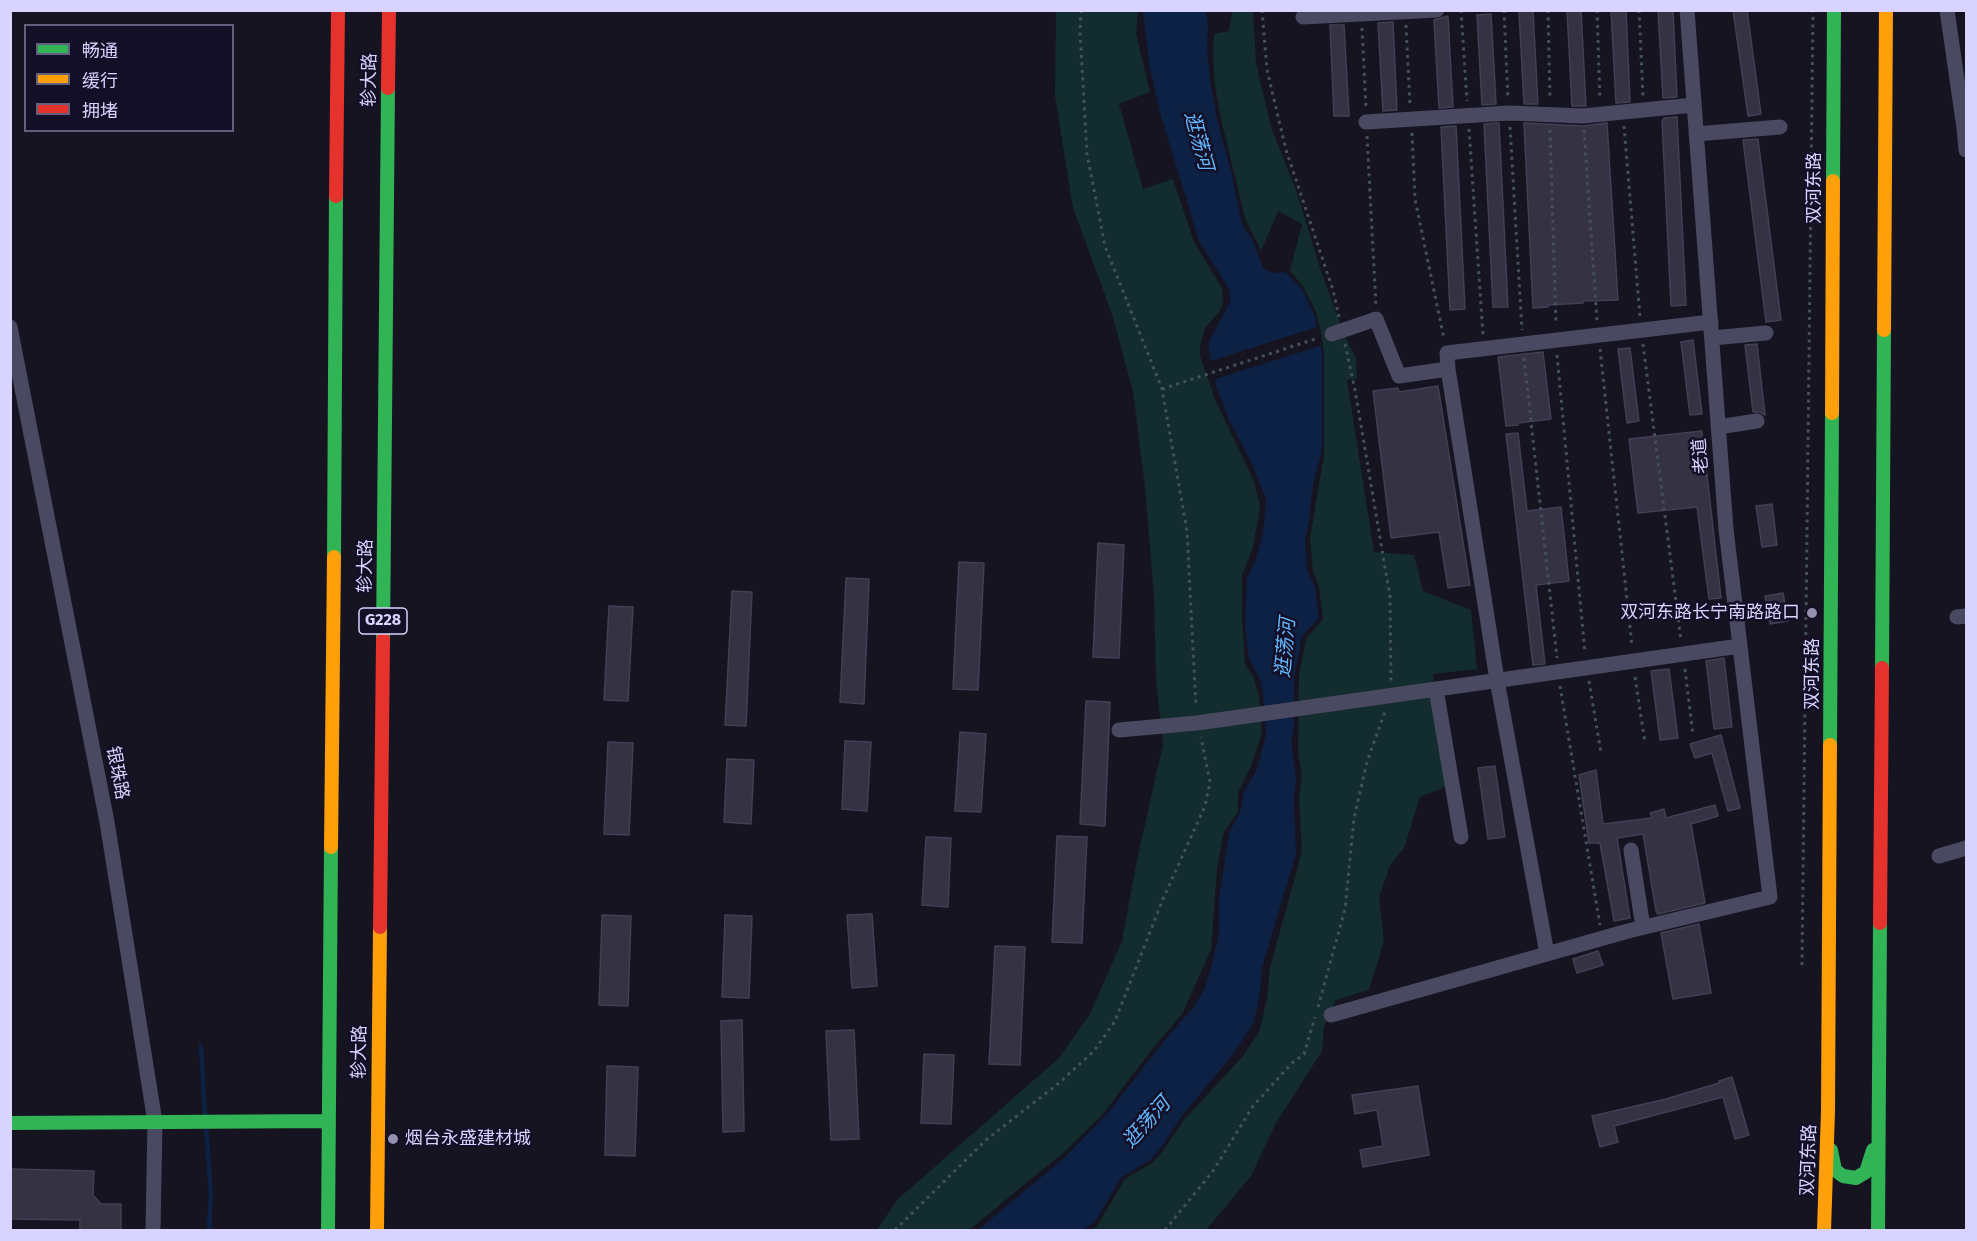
<!DOCTYPE html>
<html>
<head>
<meta charset="utf-8">
<style>
	body { margin:0 }
	#map { position:relative; width:1977px; height:1241px; overflow:hidden; background:#161421; font-family:"Fira Sans","Noto Sans SC",sans-serif }
	canvas { display:block }
	.frame { position:absolute; inset:0; border:12px solid #d9d4ff; pointer-events:none }
	.legend { position:absolute; left:24px; top:24px; width:210px; height:108px; box-sizing:border-box; background:#130f26; border:2px solid #625e7d; margin:0; padding:8px 10px; list-style:none; font-size:18px; color:#d9d4ff }
	.legend li { display:flex; align-items:center; gap:12px; height:30px }
	.legend b { width:30px; border:2px solid #625e7d }
</style>
</head>
<body>
<div id="map">
<canvas width="1977" height="1241"></canvas>
<div class="frame"></div>
<ul class="legend">
<li><b style="height:8px;background:#30b455"></b>畅通</li>
<li><b style="height:8px;background:#ff9f0a"></b>缓行</li>
<li><b style="height:8px;background:#e5322d"></b>拥堵</li>
</ul>
</div>
<script>
const c = document.querySelector('canvas').getContext('2d');
c.lineJoin = 'round';
function fill(path, color) { c.fillStyle = color; c.fill(path, 'evenodd'); }
function strokePath(path, color, width, dash) { c.strokeStyle = color; c.lineWidth = width; c.lineCap = dash ? 'butt' : 'round'; c.setLineDash(dash || []); c.stroke(path); }
function write(font, color, halo, rows, align = 'center') {
  c.font = font + ' "Fira Sans","Noto Sans SC",sans-serif'; c.lineWidth = 5; c.setLineDash([]); c.textBaseline = 'middle'; c.strokeStyle = halo; c.fillStyle = color; for (const [text, x, y, turn = 0] of rows) {
    c.save(); c.translate(x, y); c.rotate((+turn || 0) * Math.PI / 180); c.textAlign = isNaN(turn) ? turn : align; if (halo) c.strokeText(text, 0, 0); c.fillText(text, 0, 0); c.restore();
  }
}
fill(new Path2D(`
	M1056,11H1138L1136,34L1150,92L1119,104L1143,189L1173,179L1194,242L1222,288L1223,303L1220,311L1205,328L1200,346V356L1216,402L1254,481L1260,506L1253,548L1242,575V615L1245,664L1254,678L1259,697L1262,733L1251,766L1238,793V812L1224,832L1217,869L1211,950L1182,1014L1153,1048L1103,1114L1064,1152L969,1230H877L897,1200L1059,1058L1090,1014L1122,941L1136,865L1163,744L1156,679L1154,596L1145,487L1133,391L1112,314L1073,208L1055,96Z
	M1232,11H1253L1256,63L1271,127L1296,190L1320,268L1345,337L1356,358L1357,379L1347,380L1374,552L1414,555L1423,591L1471,610L1477,669L1433,674L1434,700L1448,784L1442,788L1420,797L1404,848L1390,865L1379,898L1384,941L1369,990L1336,1000L1324,1027L1322,1051L1276,1123L1251,1176L1206,1230H1091L1097,1226L1125,1179L1152,1163L1162,1152L1184,1120L1243,1056L1259,1032L1267,999L1270,968L1302,851L1299,798L1302,777L1298,752L1299,675L1306,639L1323,619L1319,587L1313,572L1310,538L1324,455V352L1316,312L1303,286L1290,271L1302,224L1278,211L1261,251L1245,218L1221,119L1215,86L1213,57L1214,34L1229,31Z`), '#132c2d');
fill(new Path2D(`
	M1143,11H1206L1208,29L1207,47L1210,80L1217,119L1232,175L1242,224L1253,241L1263,268L1273,273L1285,272L1302,289L1315,317L1322,353V450L1313,484L1309,522L1305,538L1307,571L1315,587L1319,618L1302,636L1294,677V727L1291,743L1296,778L1294,800L1296,854L1262,967L1260,993L1254,1022L1234,1053L1181,1117L1160,1149L1150,1160L1121,1178L1095,1222L1083,1230H978L1063,1159L1107,1114L1169,1035L1193,1008L1205,988L1214,957L1219,932V900L1229,833L1240,812L1244,792L1257,769L1266,735L1263,692L1260,679L1249,659L1245,625L1247,578L1256,559L1263,534L1266,500L1254,468L1229,420L1216,385L1208,344L1231,300L1229,289L1199,241L1161,116L1150,69Z`), '#0d2144');
fill(new Path2D(`
	M1320,326L1323,345L1212,380L1208,362Z`), '#161421');
strokePath(new Path2D(`
	M201,1046L205,1115
	M206,1126L211,1194L209,1230`), '#0d2144', 4.5);
const building = new Path2D(`
	M1567,10H1581L1586,106H1572Z
	M1611,10H1626L1630,102L1616,103Z
	M1658,10H1673L1677,97L1663,98Z
	M1733,10H1747L1761,114L1748,116Z
	M1533,11L1538,104H1524L1519,12Z
	M1491,14L1496,104L1482,105L1477,15Z
	M1448,16L1453,107L1439,108L1434,20Z
	M1393,22L1397,110L1383,111L1378,23Z
	M1330,25H1344L1349,116H1334Z
	M1677,117L1686,305L1671,306L1662,120H1664V118Z
	M1499,123L1508,307H1493L1484,124Z
	M1524,123L1583,126L1607,123L1618,300L1583,301V303L1548,305V307L1533,308Z
	M1456,126L1465,309L1450,310L1441,127Z
	M1758,139L1781,320L1766,322L1743,140Z
	M1693,340L1702,414L1690,415L1681,342Z
	M1757,344L1765,415L1760,412H1753L1745,345Z
	M1630,348L1639,421L1627,423L1618,349Z
	M1543,352L1551,419L1518,423V425L1506,426L1498,357Z
	M1438,386L1470,585L1448,588L1439,532L1391,538L1373,391L1398,388L1399,392Z
	M1702,431L1721,598L1709,599L1697,507L1638,513L1629,439Z
	M1518,433L1527,511L1561,507L1569,581L1536,585L1545,664L1533,665L1506,434Z
	M1772,504L1777,545L1762,547L1756,506Z
	M1098,543L1124,545L1119,658L1093,657Z
	M959,562L984,563L978,690L953,689Z
	M846,578L869,579L864,704L840,702Z
	M732,591L752,592L746,726L725,725Z
	M1783,593L1788,621L1770,624L1765,596Z
	M609,606L633,607L628,701L604,700Z
	M1724,658L1732,727L1714,729L1706,661Z
	M1669,669L1678,738L1660,740L1651,671Z
	M1086,701L1110,702L1105,826L1080,824Z
	M960,732L986,734L981,812L955,811Z
	M1721,735L1740,808L1728,811L1712,753L1695,758L1690,744Z
	M845,741L871,742L867,811L842,809Z
	M608,742L633,743L629,835L604,834Z
	M727,759L754,760L751,824L724,822Z
	M1495,766L1505,837L1488,839L1478,768Z
	M1596,770L1603,824L1652,818L1650,813L1664,809L1666,818L1715,805L1718,816L1691,824L1705,903L1658,914L1656,911L1643,834L1617,838L1630,918L1614,921L1600,843H1589L1579,775Z
	M1057,836L1087,837L1082,943L1052,942Z
	M926,837L951,838L948,907L922,905Z
	M872,914L877,986L852,988L847,915Z
	M602,915L631,916L628,1006L599,1005Z
	M725,915L752,916L749,998L722,997Z
	M1699,924L1711,993L1673,999L1661,933Z
	M995,946L1025,947L1020,1065L989,1064Z
	M1598,951L1603,965L1577,973L1573,959Z
	M742,1020L744,1131L723,1132L721,1021Z
	M854,1030L859,1139L831,1140L826,1031Z
	M924,1054L954,1055L951,1124L921,1123Z
	M607,1066L638,1067L635,1156L605,1155Z
	M1732,1077L1749,1135L1735,1139L1723,1097L1614,1126L1618,1142L1600,1147L1592,1116L1666,1099L1719,1083V1081Z
	M1418,1086L1429,1155L1363,1167L1360,1150L1383,1146L1377,1110L1355,1114L1352,1095Z
	M10,1169L94,1171L93,1195L101,1204H121V1230H80V1220L10,1219Z`);
fill(building, '#343243');
strokePath(building, '#433f54', 1.5);
strokePath(new Path2D(`
	M1081,10L1080,32L1087,154L1105,246L1162,389L1187,531L1196,707
	M1262,10L1267,70L1286,150L1333,290L1339,317
	M1461,10L1467,101
	M1504,10L1508,100
	M1548,10L1550,100
	M1597,10L1600,99
	M1639,10L1643,96
	M1406,25L1410,105
	M1362,28L1366,108
	M1624,126L1640,317
	M1510,127L1522,330
	M1469,129L1483,335
	M1550,130L1556,325
	M1584,130L1597,321
	M1412,133L1415,199L1444,339
	M1367,136L1376,306
	M1345,344L1355,390L1390,597L1391,681
	M1643,344L1681,641
	M1600,349L1632,646
	M1557,355L1585,653
	M1524,358L1557,658
	M1162,389L1318,338
	M1685,669L1693,735
	M1635,677L1645,743
	M1589,681L1601,753
	M1560,686L1600,925
	M1802,965L1813,10
	M1318,1007L1345,909L1354,818L1367,762L1385,711
	M895,1230L986,1140L1059,1083L1094,1051L1115,1021L1163,899L1205,806L1210,782L1201,737
	M1165,1230L1213,1171L1253,1106L1292,1063L1304,1054L1315,1017`), '#44505f', 3, [3, 4.5]);
strokePath(new Path2D(`
	M1947,10L1964,128
	M1303,17L1437,10
	M1366,122L1509,113L1583,116L1694,105
	M1966,128H1964L1966,150
	M1696,134L1780,127
	M10,327L107,822L155,1122L153,1230
	M1332,334L1376,319L1399,376L1448,369L1497,680L1547,954
	M1712,338L1766,333
	M1448,369L1447,353L1711,322
	M1718,427L1757,421
	M1957,617L1966,616
	M1436,689L1461,837
	M1119,730L1197,723L1740,646
	M1631,850L1643,927
	M1939,856L1966,848
	M1331,1015L1628,931L1770,897L1726,529L1687,10`), '#4a4962', 15);
strokePath(new Path2D(`
	M1833,181L1834,10
	M334,557L336,196
	M383,639L388,88
	M1882,668L1884,330
	M1830,745L1832,413
	M10,1123L329,1121
	M1831,1150L1835,1170L1843,1176L1856,1178L1866,1172L1873,1150
	M328,1230L331,847
	M1878,1230L1880,923`), '#30b455', 14);
strokePath(new Path2D(`
	M1884,330L1886,10
	M1832,413L1833,181
	M331,847L334,557
	M377,1230L380,927
	M1824,1230L1828,1111L1830,745`), '#ff9f0a', 14);
strokePath(new Path2D(`
	M388,88L389,10
	M336,196L338,10
	M1880,923L1882,668
	M380,927L383,639`), '#e5322d', 14);
for (const [x, y, r, color] of [
	[1812,613,6,"#9591b1"],
	[393,1139,6,"#9591b1"]
]) { const dot = new Path2D(); dot.arc(x, y, r, 0, 2 * Math.PI); c.fillStyle = color; c.fill(dot); strokePath(dot, '#130f26', 2); }
for (const [x, y, w] of [
	[383,621,48]
]) { const box = new Path2D(); box.roundRect(x - w / 2, y - 13, w, 26, 4.5); c.fillStyle = '#130f26'; c.fill(box); strokePath(box, '#d9d4ff', 1.5); }
write('bold 16px', '#d9d4ff', null, [
	["G228",383,621]
]);
write('18px', '#d9d4ff', '#130f26', [
	["轸大路",370,80,-89],
	["双河东路",1815,188,-90],
	["老道",1701,456,-94],
	["轸大路",366,566,-89],
	["双河东路",1813,674,-90],
	["银珠路",117,773,79],
	["轸大路",360,1052,-89],
	["双河东路",1809,1160,-88]
]);
write('18px', '#d9d4ff', '#130f26', [
	["双河东路长宁南路路口",1800,613],
	["烟台永盛建材城",405,1139,"left"]
], 'right');
write('italic 20px', '#62b6ff', '#130f26', [
	["逛荡河",1198,141,75],
	["逛荡河",1286,648,-85],
	["逛荡河",1147,1123,-48]
]);
</script>
</body>
</html>
